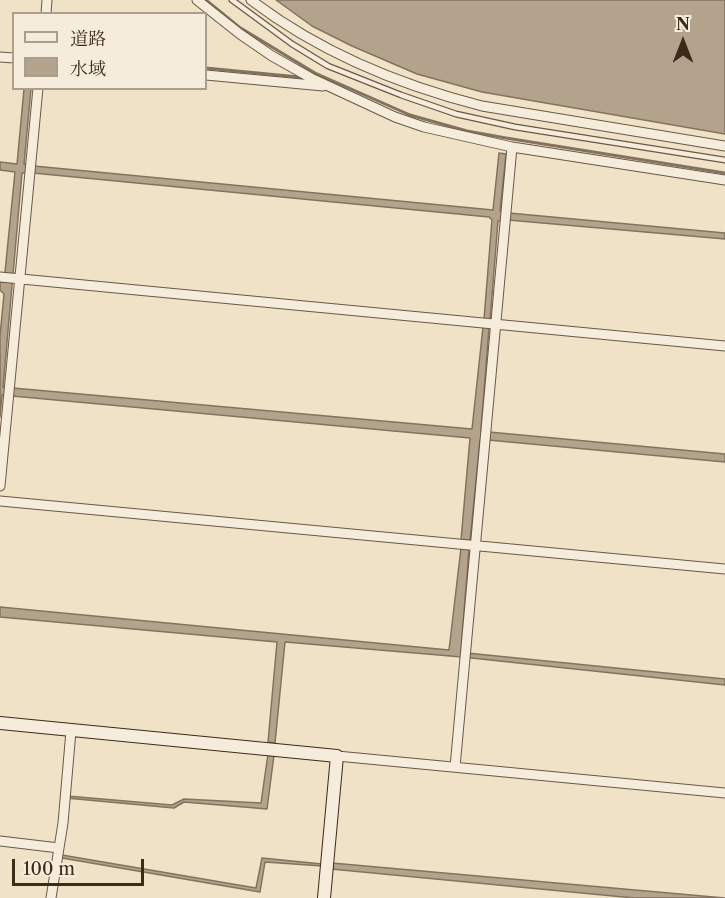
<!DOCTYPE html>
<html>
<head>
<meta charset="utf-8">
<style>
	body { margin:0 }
	#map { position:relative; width:725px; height:898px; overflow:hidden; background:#f0e2c7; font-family:"Libre Caslon Text","Noto Serif JP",serif }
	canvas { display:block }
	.legend { position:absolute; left:12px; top:12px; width:195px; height:78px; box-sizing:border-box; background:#f5ecdb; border:2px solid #ab9e8e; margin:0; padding:8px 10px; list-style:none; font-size:18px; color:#3c2a1a }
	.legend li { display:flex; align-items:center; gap:12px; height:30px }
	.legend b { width:30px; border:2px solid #ab9e8e }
	.north { position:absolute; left:653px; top:12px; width:60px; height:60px; -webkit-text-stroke:4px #f5ecdb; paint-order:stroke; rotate:0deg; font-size:16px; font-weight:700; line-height:24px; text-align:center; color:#3c2a1a }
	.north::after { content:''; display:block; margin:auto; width:21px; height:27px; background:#3c2a1a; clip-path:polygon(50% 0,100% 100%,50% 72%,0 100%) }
	.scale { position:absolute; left:12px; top:859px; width:132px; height:27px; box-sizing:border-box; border:3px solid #3c2a1a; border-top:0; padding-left:8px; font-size:18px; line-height:21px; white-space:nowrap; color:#3c2a1a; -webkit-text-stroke:4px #f5ecdb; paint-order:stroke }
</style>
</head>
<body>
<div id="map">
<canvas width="725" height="898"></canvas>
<ul class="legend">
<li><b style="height:8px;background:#f5ecdb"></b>道路</li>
<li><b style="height:16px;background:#b3a38c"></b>水域</li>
</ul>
<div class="north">N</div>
<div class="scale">100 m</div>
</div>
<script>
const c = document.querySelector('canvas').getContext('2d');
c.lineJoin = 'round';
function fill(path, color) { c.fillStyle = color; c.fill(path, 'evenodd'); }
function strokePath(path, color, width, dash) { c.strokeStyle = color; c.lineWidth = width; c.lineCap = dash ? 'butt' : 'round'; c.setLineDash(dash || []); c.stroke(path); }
const water = new Path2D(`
	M276,0H725V134L482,92L417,74L352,46L312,26Z
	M24,89H31L24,164L28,165L27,173H22L3,387L6,388L5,395H2L0,417V336L4,294L0,290V282H4L15,172L0,170V162L17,164Z
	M499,153L506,154L500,211L503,213V220L498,221L490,320L484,319L492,220L489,217L33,173L34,166L493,210Z
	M509,213L725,233V239L508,220Z
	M483,327L489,328L481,430L483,440H480L470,541L461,540L470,438L12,396L13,388L472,429Z
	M489,432L725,454V462L488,440Z
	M461,548L469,549L461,651L467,653L725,679V685L462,657L285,642L275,743L268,742L277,642L0,617V607L449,650Z
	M268,754L274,755L267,809L184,802L174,808L66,798L67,796L172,805L184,799L261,803Z
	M62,855L256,888L262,858L322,864V866L265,862L260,892L62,858Z
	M332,863L725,898H634L331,869Z`);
fill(water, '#b3a38c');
strokePath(water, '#83735e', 1.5);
strokePath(new Path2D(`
	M206,0L239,27L315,73L410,115L467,131L506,138L725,173
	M206,68L299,77`), '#83735e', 3);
const lane = new Path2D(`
	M232,0L292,44L328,66L401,95L456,114L515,127L725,160`);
const street = new Path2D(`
	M197,0L240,34L272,56L311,78L395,117L424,127L512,147L725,180
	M251,0C319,52 399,85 482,106L725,146
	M46,14L47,0
	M0,57L14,58
	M206,75L323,86
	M0,277L725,346
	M0,486L38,88
	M0,501L725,569
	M337,756L725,793
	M455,767L512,147
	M0,841L59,848
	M51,898L63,823L71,731`);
const secondary = new Path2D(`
	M0,723L337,756L324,898`);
strokePath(lane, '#695845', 7);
strokePath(street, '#695845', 11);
strokePath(secondary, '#3c2a1a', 14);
strokePath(lane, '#f5ecdb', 4.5);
strokePath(street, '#f5ecdb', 9);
strokePath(secondary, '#f5ecdb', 12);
</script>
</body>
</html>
